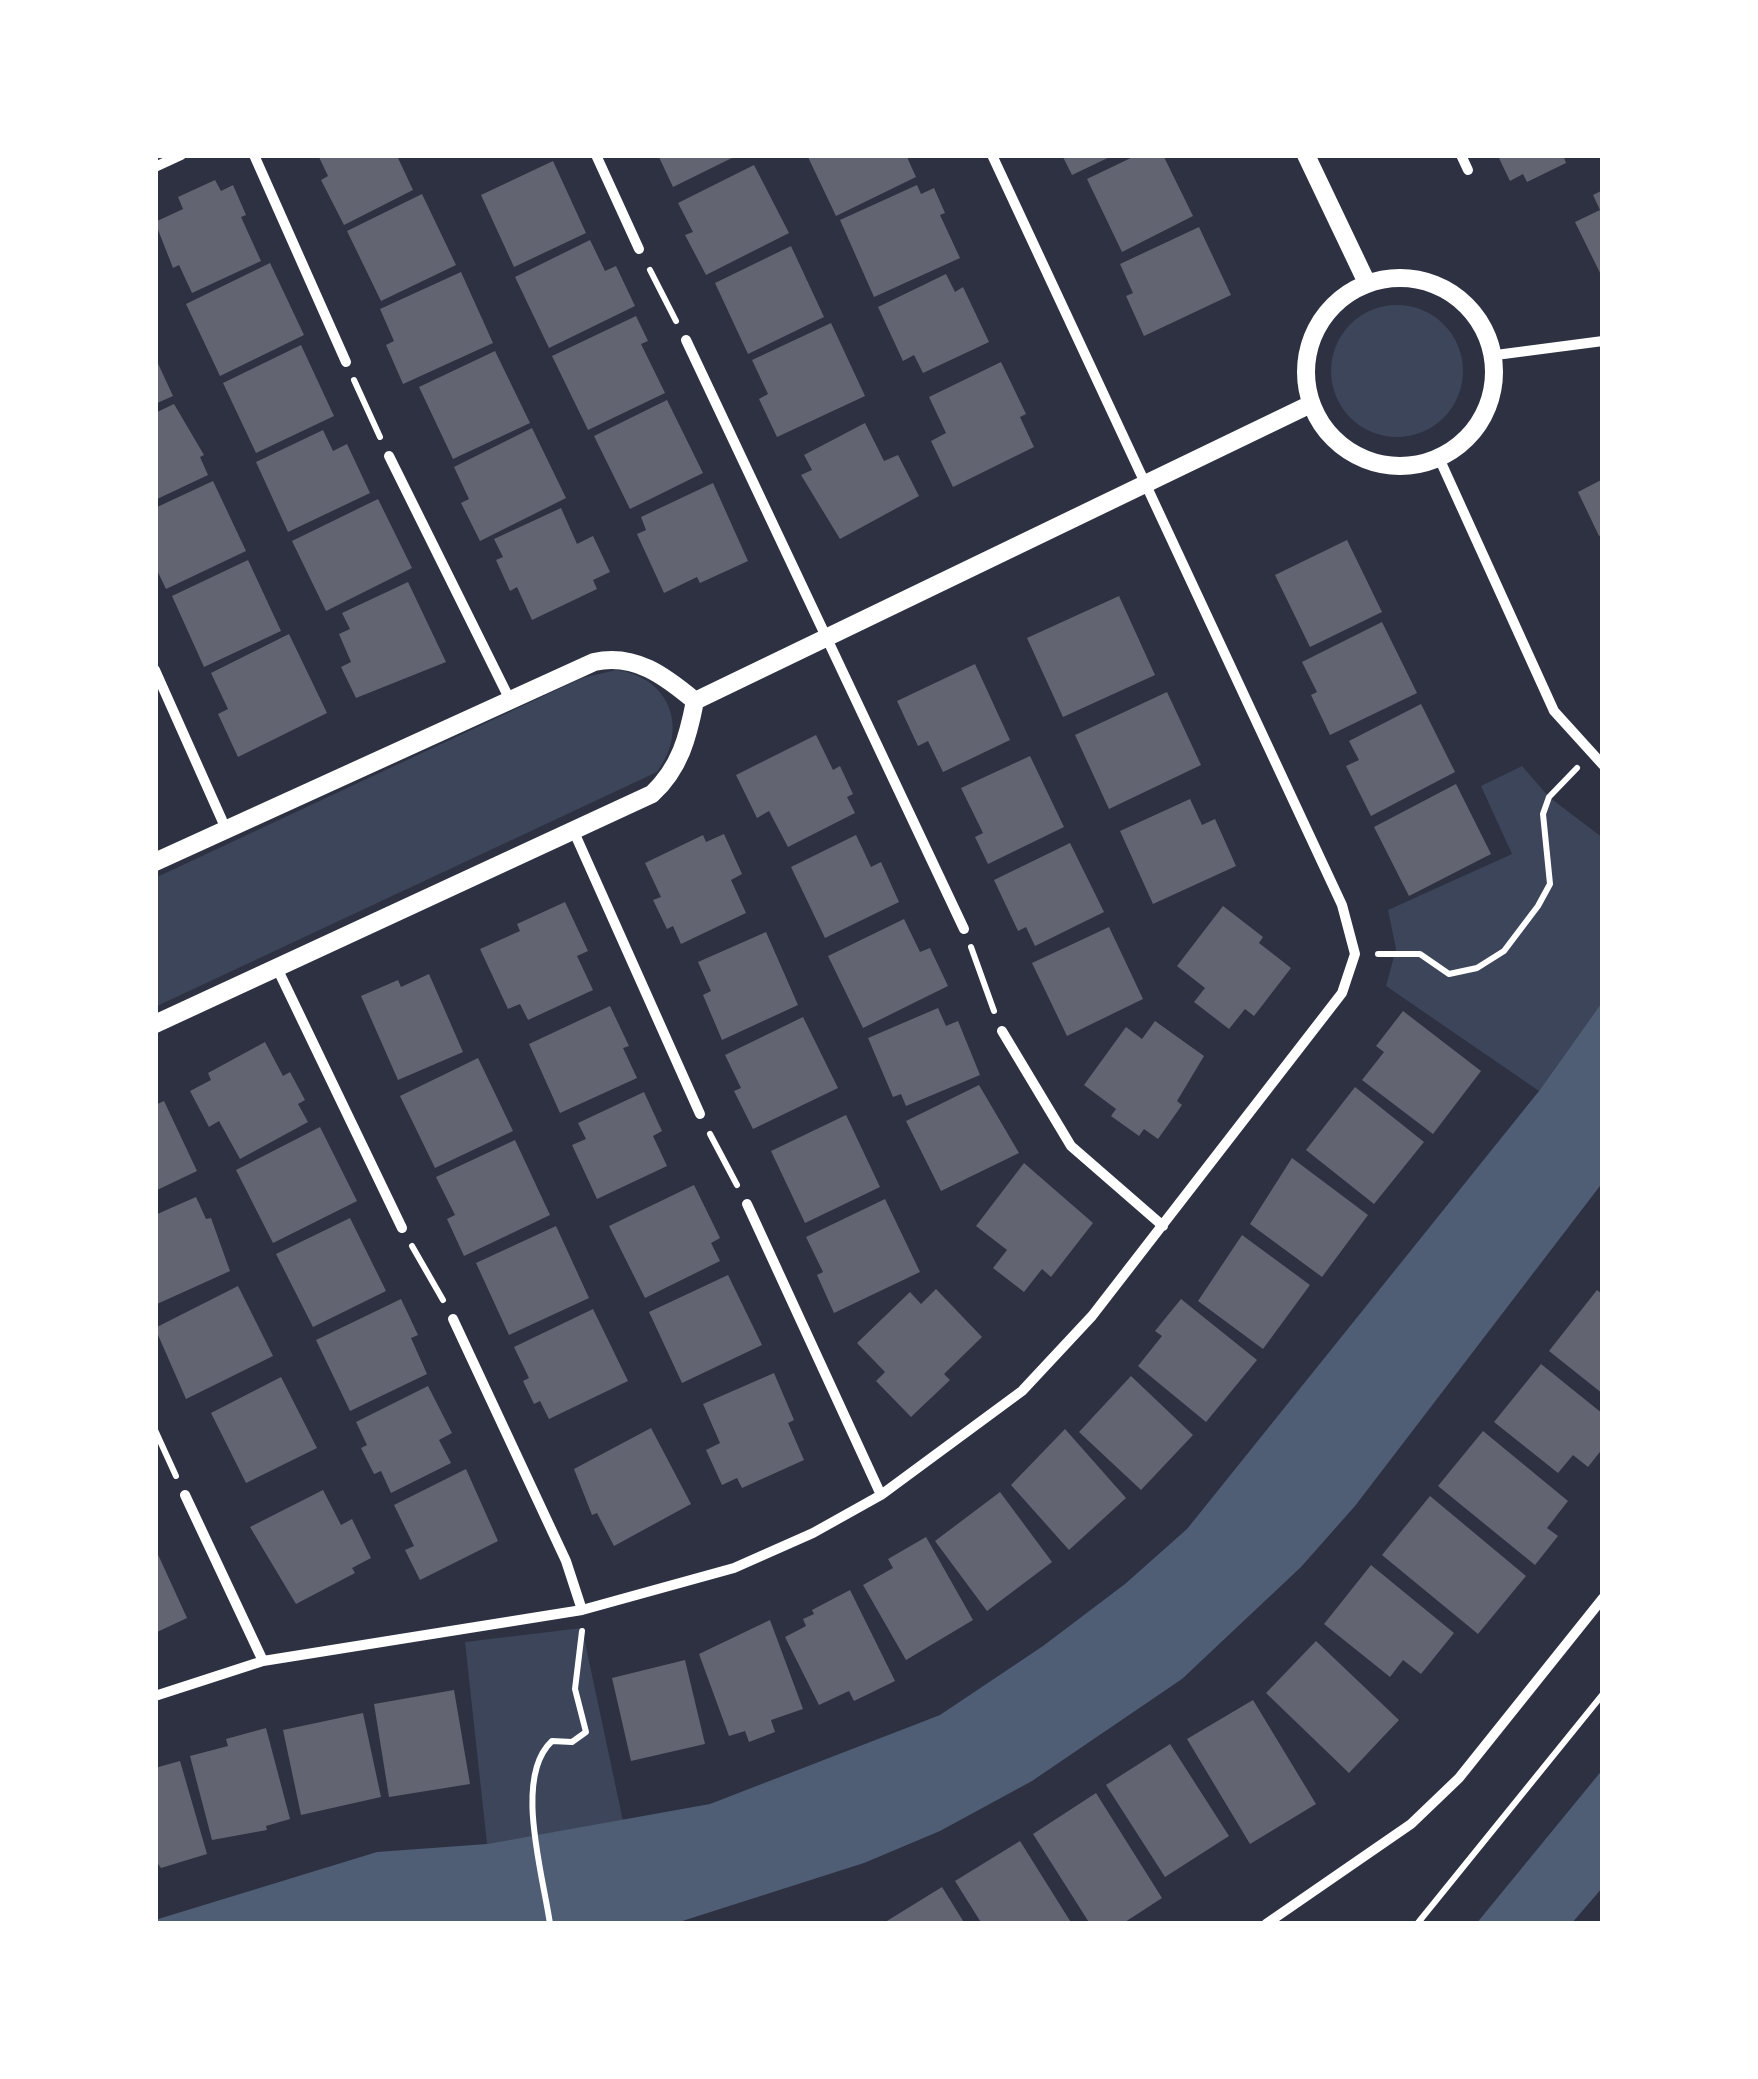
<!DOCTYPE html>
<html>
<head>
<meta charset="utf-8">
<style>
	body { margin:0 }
	#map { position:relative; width:1758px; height:2079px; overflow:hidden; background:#2d3142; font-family:"Open Sans",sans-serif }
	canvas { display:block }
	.frame { position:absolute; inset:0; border:158px solid #fff; pointer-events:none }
</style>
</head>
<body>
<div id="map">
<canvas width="1758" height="2079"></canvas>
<div class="frame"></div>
</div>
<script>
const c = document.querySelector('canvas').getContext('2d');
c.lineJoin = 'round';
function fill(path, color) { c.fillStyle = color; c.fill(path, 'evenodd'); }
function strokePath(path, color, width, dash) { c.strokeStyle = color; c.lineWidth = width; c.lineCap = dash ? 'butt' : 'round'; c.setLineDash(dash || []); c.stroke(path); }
fill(new Path2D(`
	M1331 371a66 66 0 1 1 132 0a66 66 0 1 1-132 0Z
	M616,670C671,677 689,730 657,772L155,1007V878L582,678Z
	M1522,766L1549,797L1603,838V1001L1539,1091L1386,986L1396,949L1388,910L1512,854L1481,786Z
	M582,1628L623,1821L487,1844L465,1642Z`), '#3c4559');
fill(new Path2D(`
	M1603,1001V1182L1355,1506L1301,1567L1182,1679L1032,1781L940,1831L864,1863L673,1924H155V1920L377,1852L487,1844L710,1804L940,1715L1043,1646L1125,1584L1187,1529L1539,1091Z
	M1603,1769V1887L1571,1924H1476Z`), '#4f5d75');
fill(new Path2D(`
	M318,155H405L398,158L413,190L344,225L321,180L328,176Z
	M658,155H738L673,187Z
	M807,155H906L916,177L836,216Z
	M1062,155H1114L1072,175Z
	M1137,155H1163L1193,216L1122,252L1087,179Z
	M1563,155L1566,163L1527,182L1523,174L1510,181L1498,156Z
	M553,161L586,233L514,267L481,195Z
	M754,165L789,233L706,275L685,235L693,232L678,203Z
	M215,180L221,191L233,185L246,215L241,217L261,261L192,293L179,265L173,268L155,222L183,209L178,197Z
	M917,185L921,194L934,188L945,213L940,215L960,258L874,297L840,220Z
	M1603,190V279L1575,222L1600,210L1593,195Z
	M422,194L456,265L381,301L347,231Z
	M1199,227L1231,295L1144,336L1126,296L1133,293L1120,264Z
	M590,240L605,271L616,266L635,306L549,348L515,277Z
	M791,246L824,317L748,354L715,283Z
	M270,263L304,335L220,376L186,304Z
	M461,272L493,343L403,384L386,345L394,341L380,309Z
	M946,274L955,292L963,287L989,342L923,373L914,355L903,361L878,307Z
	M636,316L648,341L641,344L665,393L588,430L552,356Z
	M831,323L865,396L777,437L759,399L768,394L752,360Z
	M301,345L334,416L256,453L223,383Z
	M495,351L530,423L453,459L419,387Z
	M155,357L173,396L155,404Z
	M1001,362L1026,414L1020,417L1034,447L953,487L931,441L946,433L929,397Z
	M667,400L703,473L630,509L594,436Z
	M174,404L204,455L200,457L208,475L155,500V413Z
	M865,423L884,461L898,455L919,496L840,539L801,475L812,470L804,455Z
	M532,428L566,498L480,541L461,503L469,499L454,467Z
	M323,430L333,451L347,444L370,493L288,532L256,462Z
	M1603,479V534L1599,536L1578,492Z
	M213,481L246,551L166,589L155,566V508Z
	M713,483L748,561L700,583L697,577L664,593L637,534L646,530L641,517Z
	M378,499L412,568L326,611L292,541Z
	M561,508L577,544L593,536L610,572L593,580L597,589L532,620L517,587L510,591L496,560L503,557L494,539Z
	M1347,540L1382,612L1310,647L1275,575Z
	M248,560L281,631L204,667L172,596Z
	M408,582L446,662L356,698L341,667L351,662L339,634L350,629L342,613Z
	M1119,596L1155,675L1063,717L1027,638Z
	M1382,622L1417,693L1330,735L1311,695L1317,692L1302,662Z
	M289,634L327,713L238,757L218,714L228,709L211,673Z
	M975,664L1010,740L943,772L928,741L918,746L897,701Z
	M1167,692L1201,765L1109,809L1075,735Z
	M1421,704L1455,772L1371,816L1346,766L1359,760L1349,741Z
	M816,735L833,770L840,766L853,794L847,797L855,813L788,847L769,811L757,818L736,775Z
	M1030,756L1064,827L988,864L975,837L983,833L961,788Z
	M1456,784L1491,854L1409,896L1374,827Z
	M1190,799L1202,825L1215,819L1236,866L1153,904L1120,831Z
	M724,834L742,874L731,880L746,913L681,944L673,926L667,929L653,900L661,897L645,863L703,835L706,842Z
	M856,835L871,867L881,862L899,902L825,938L791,867Z
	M1070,843L1104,912L1035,946L1026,927L1018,931L994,880Z
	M565,902L588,951L577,956L593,990L528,1020L520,1004L508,1009L480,949L520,931L517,924Z
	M1223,906L1263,937L1259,943L1291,968L1254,1016L1245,1009L1229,1029L1194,1002L1205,988L1177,966Z
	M904,919L920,952L930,948L948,986L863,1028L828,956Z
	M1109,927L1143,999L1067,1036L1032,963Z
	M766,932L798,1005L722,1040L703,995L711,991L698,962Z
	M429,974L463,1052L398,1080L361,996L398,980L401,987Z
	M610,1006L629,1046L623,1048L637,1078L560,1113L529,1044Z
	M938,1008L946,1026L958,1021L980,1075L906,1106L901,1094L893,1097L868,1038Z
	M1403,1011L1481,1071L1433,1134L1362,1080L1384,1052L1376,1046Z
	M803,1017L838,1088L753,1129L734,1091L741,1088L725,1055Z
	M1155,1021L1204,1056L1177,1101L1182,1105L1158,1139L1144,1129L1139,1136L1111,1116L1116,1109L1084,1085L1126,1027L1142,1039Z
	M265,1042L283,1076L290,1072L305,1100L298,1104L308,1122L240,1159L219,1121L209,1127L190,1091L211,1080L208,1073Z
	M478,1058L513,1131L435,1168L400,1096Z
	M979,1085L1019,1153L941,1191L906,1121Z
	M1355,1087L1424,1142L1374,1204L1306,1150Z
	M644,1092L662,1131L653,1136L667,1166L597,1199L572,1145L586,1139L578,1123Z
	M164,1101L197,1171L155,1191V1105Z
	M846,1115L880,1187L805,1223L771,1151Z
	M320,1127L357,1201L273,1243L236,1170Z
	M515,1140L550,1215L464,1256L447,1219L455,1215L436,1177Z
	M1292,1158L1368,1215L1322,1277L1250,1224Z
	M1024,1163L1093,1223L1051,1277L1042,1269L1024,1292L993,1268L1007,1250L976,1226Z
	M694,1185L720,1238L711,1243L720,1261L645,1298L609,1226Z
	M196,1197L206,1219L211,1218L230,1271L157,1304L155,1215Z
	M885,1199L920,1272L834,1313L817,1275L823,1272L806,1237Z
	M350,1218L386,1291L313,1327L276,1254Z
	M556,1226L589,1298L509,1335L476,1263Z
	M1242,1235L1310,1285L1263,1349L1198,1301Z
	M728,1275L762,1345L682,1383L649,1312Z
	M238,1286L273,1356L186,1399L155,1328Z
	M936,1289L982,1337L944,1374L950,1380L911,1417L876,1381L885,1372L857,1343L910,1292L921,1304Z
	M1597,1290L1603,1295V1394L1549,1351Z
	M401,1299L418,1335L411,1338L427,1374L350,1411L316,1340Z
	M1181,1299L1257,1360L1206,1422L1138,1366L1162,1336L1155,1331Z
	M593,1309L628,1381L549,1419L540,1401L534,1404L523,1381L529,1378L514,1347Z
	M1541,1364L1603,1414V1448L1588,1467L1573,1455L1558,1473L1494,1422Z
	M774,1373L794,1420L788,1423L804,1460L742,1488L737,1478L722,1485L706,1450L720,1443L703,1404Z
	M1131,1376L1193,1435L1141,1490L1079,1432Z
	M281,1377L317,1448L246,1483L211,1413Z
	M428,1386L452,1433L439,1440L451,1463L391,1493L381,1471L374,1474L361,1448L367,1445L356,1422Z
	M651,1428L691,1504L614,1546L597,1513L592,1515L574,1469Z
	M1065,1429L1126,1498L1069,1550L1011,1485Z
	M1483,1431L1568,1501L1547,1528L1558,1536L1535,1565L1438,1486Z
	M466,1469L498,1541L420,1580L405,1550L414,1546L394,1505Z
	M323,1490L341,1525L352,1519L371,1558L352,1568L355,1573L296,1604L250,1527Z
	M1000,1492L1052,1562L987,1611L935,1541Z
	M1430,1496L1526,1576L1478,1634L1382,1555Z
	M926,1537L973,1620L906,1660L863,1585L893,1568L888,1559Z
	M155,1548L187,1618L155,1633Z
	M1371,1565L1454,1633L1421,1674L1403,1660L1390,1677L1324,1624Z
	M850,1590L895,1681L854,1701L849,1691L819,1705L785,1637L806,1626L803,1619L814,1614L812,1610Z
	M770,1620L803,1709L771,1720L775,1732L749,1742L745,1731L729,1736L699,1654Z
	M1316,1641L1399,1720L1349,1773L1266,1693Z
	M685,1660L705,1744L631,1761L612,1678Z
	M454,1690L470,1784L389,1797L374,1704Z
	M1253,1700L1316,1804L1250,1844L1187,1739Z
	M363,1713L381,1797L301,1815L283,1730Z
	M266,1728L290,1819L266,1826L267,1830L212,1840L190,1756L228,1746L226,1739Z
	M1170,1744L1229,1836L1165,1877L1106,1785Z
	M180,1761L207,1854L161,1868L155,1860V1768Z
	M1096,1793L1162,1898L1122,1924H1090L1033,1834Z
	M1020,1841L1072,1924H982L955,1881Z
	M942,1887L965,1924H882Z`), '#626471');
strokePath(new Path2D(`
	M650,270L676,321
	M354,380L380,437
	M971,947L994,1011
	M1378,954H1420L1449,974L1477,968L1504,951L1538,906L1550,884L1543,814L1549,797L1577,768
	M710,1134L737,1185
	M412,1246L443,1300
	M155,1430L176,1476
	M550,1924C543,1874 513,1777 552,1741L572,1742L586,1732L575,1689L582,1631
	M1417,1924L1603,1694`), '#fff', 6);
strokePath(new Path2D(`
	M254,155L346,362
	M596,155L639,249
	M1461,155L1468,170
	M155,167L181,155
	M686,340L964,929
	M1496,355L1603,341
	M389,456L510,700
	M1439,458L1554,711L1603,765
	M155,670L226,829
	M574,832L700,1114
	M277,968L402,1228
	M1002,1031L1071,1146L1163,1226
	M747,1204L881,1495
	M453,1319L566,1561L582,1610
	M185,1495L263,1661
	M155,1696L263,1661L582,1610L734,1568L813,1533L881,1495L1022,1391L1092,1316L1342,993L1355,954L1342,905L992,155
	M1266,1924L1411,1824L1459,1778L1603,1598`), '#fff', 10);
strokePath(new Path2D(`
	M1306,155L1367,283
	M1306 372a94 94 0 1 1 188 0a94 94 0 1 1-188 0Z
	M695,701L1311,404
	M155,862L594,662C635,653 665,676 695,701
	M155,1024L652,794C680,768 688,737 695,701`), '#fff', 18);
</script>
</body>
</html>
